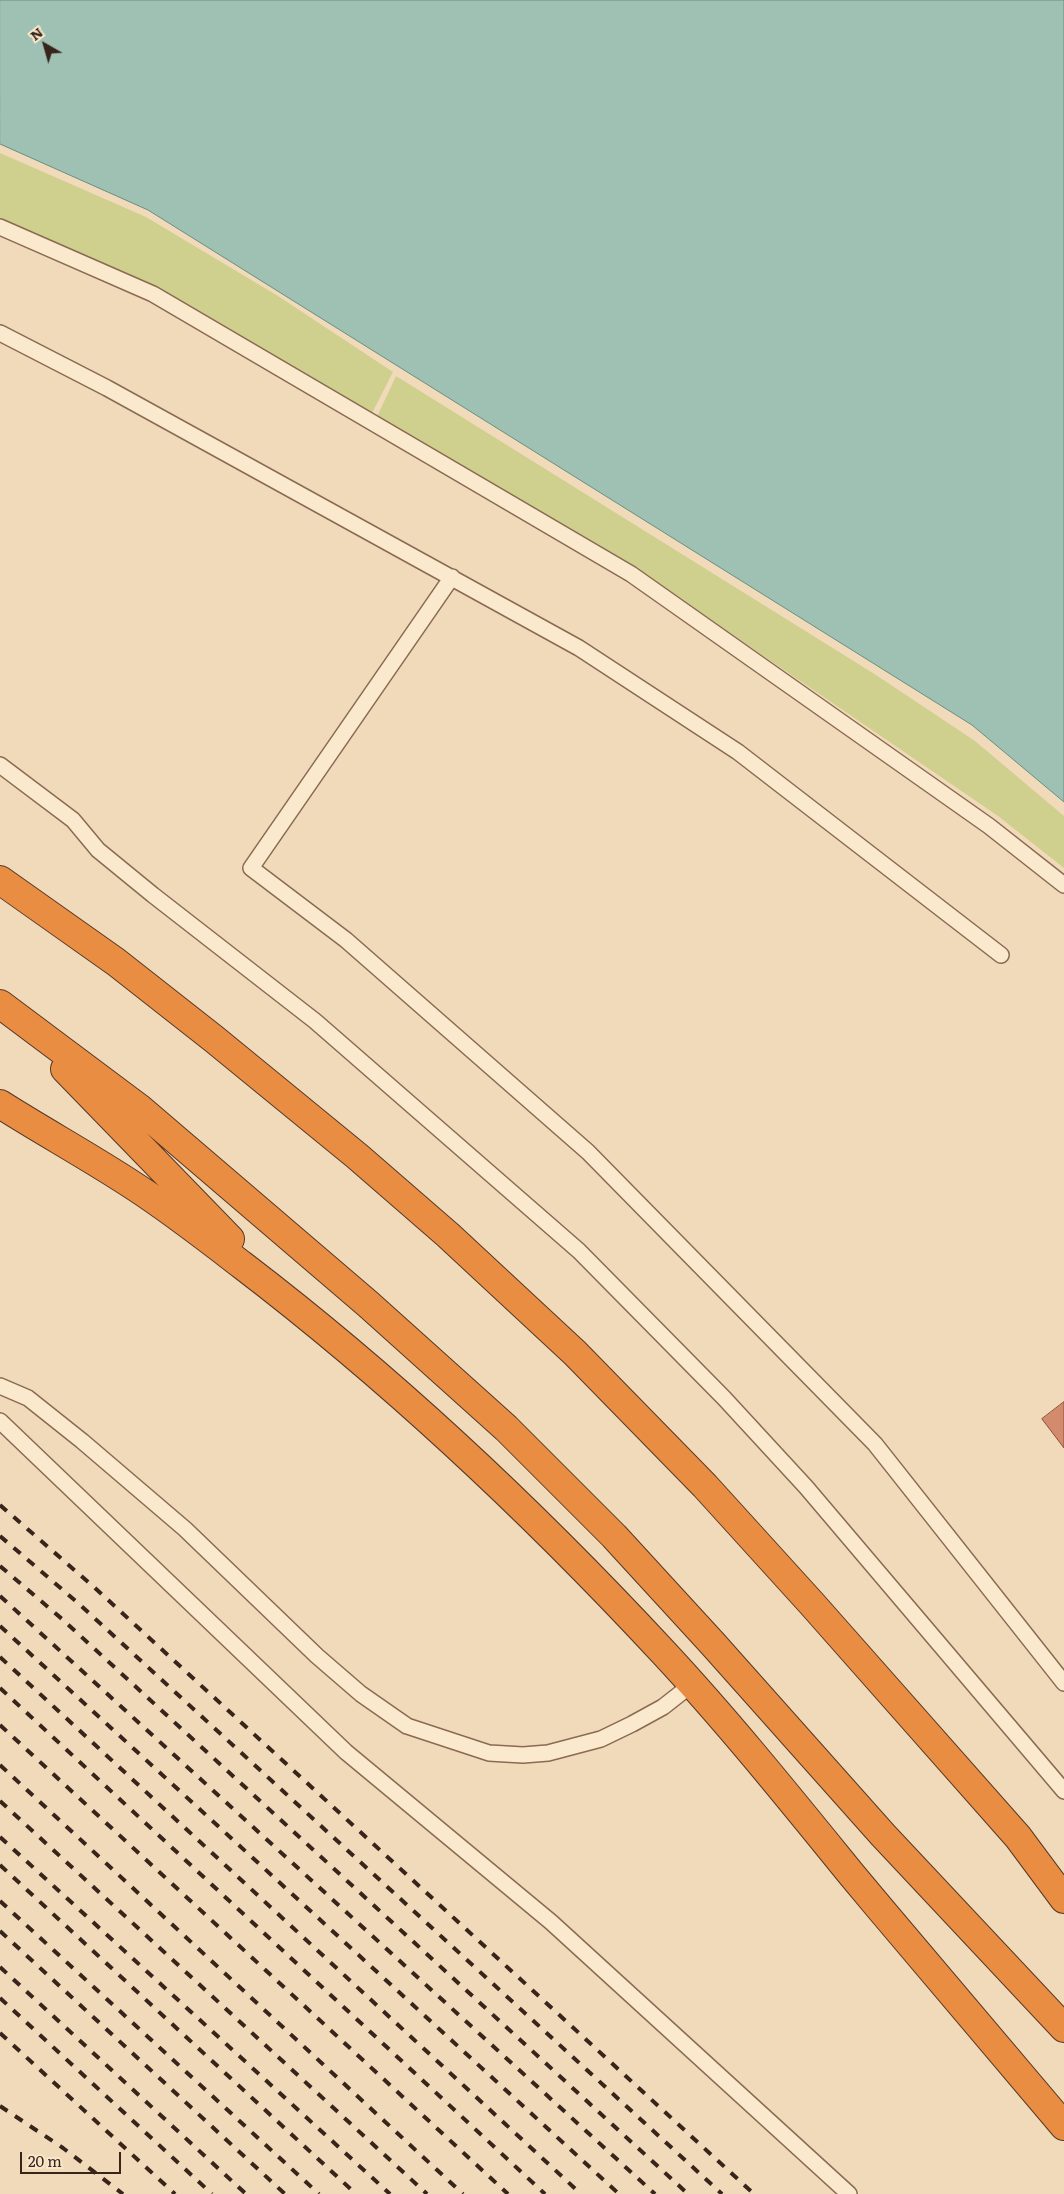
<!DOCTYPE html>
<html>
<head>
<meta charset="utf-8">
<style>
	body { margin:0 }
	#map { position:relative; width:1064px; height:2194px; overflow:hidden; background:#f1daba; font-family:Literata,serif }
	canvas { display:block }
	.north { position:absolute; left:20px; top:20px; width:50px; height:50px; -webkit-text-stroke:4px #f8e6ca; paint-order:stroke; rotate:322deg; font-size:14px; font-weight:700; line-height:20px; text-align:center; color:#37241a }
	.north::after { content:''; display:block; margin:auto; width:18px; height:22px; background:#37241a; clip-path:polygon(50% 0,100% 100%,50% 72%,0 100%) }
	.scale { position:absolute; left:20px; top:2152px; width:101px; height:22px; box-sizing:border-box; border:2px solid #37241a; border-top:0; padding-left:6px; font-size:15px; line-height:18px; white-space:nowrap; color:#37241a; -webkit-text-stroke:4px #f8e6ca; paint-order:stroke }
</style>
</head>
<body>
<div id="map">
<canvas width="1064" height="2194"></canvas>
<div class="north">N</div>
<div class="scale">20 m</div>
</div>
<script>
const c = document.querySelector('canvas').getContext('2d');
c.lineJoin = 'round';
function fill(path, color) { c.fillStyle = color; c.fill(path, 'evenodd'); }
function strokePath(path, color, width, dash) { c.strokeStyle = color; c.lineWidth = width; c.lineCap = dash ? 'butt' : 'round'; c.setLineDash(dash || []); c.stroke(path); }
fill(new Path2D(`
	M0,153L146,217L278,296L393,372L371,415L149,285L0,218Z
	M396,376L876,675L975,741L1064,816V868L998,816L708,618L594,545L376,419Z`), '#cfcf8e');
const water = new Path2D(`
	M0,0H1064V802L972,725L148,210L0,144Z`);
fill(water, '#9fc1b3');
strokePath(water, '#668f80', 1);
const building = new Path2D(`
	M1064,1402V1448L1042,1419Z`);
fill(building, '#d28c6d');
strokePath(building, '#8a4f37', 1);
const service = new Path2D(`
	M0,227L153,294L631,574L989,826L1064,885
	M0,333L107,388L579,648L738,752L1001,955
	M452,577L251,868L346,940L588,1152L875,1444L1064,1683
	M0,765L73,820L98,850L153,895L315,1021L579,1251L724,1398L806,1487L1064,1791
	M0,1386L28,1398L82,1441L185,1529L317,1656L361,1694L407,1726L489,1753L523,1755L548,1753L601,1739L632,1724L663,1707L691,1685
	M0,1421L346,1752L551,1922L849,2194`);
const motorway = new Path2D(`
	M0,880L116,962L214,1039L357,1156L448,1235L575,1353L705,1486L813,1605L1018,1837L1064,1899
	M0,1004L139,1108L368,1304L506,1428L614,1536L713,1644L883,1835L1064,2028
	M65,1069L230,1239
	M0,1104C44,1132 90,1157 134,1186C171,1210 207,1238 242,1265C394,1381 534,1513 664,1653C730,1724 791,1800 852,1875C922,1959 993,2042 1064,2126`);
strokePath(service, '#896a53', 18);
strokePath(motorway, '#563929', 30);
strokePath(service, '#fbe9ce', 15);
strokePath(motorway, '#e98d42', 28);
strokePath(new Path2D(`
	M0,1505L95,1588L754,2194
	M0,1536L78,1603L722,2194
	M0,1566L62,1619L688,2194
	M0,1596L655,2194
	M0,1626L619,2194
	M0,1657L581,2194
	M0,1688L545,2194
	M0,1725L508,2194
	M0,1765L463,2194
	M0,1801L427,2194
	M0,1837L390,2194
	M0,1865L356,2194
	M0,1901L319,2194
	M0,1931L285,2194
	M0,1967L246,2194
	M0,1998L212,2194
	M0,2033L175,2194
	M0,2106L63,2148L123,2194`), '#37241a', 4, [9, 9]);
</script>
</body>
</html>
